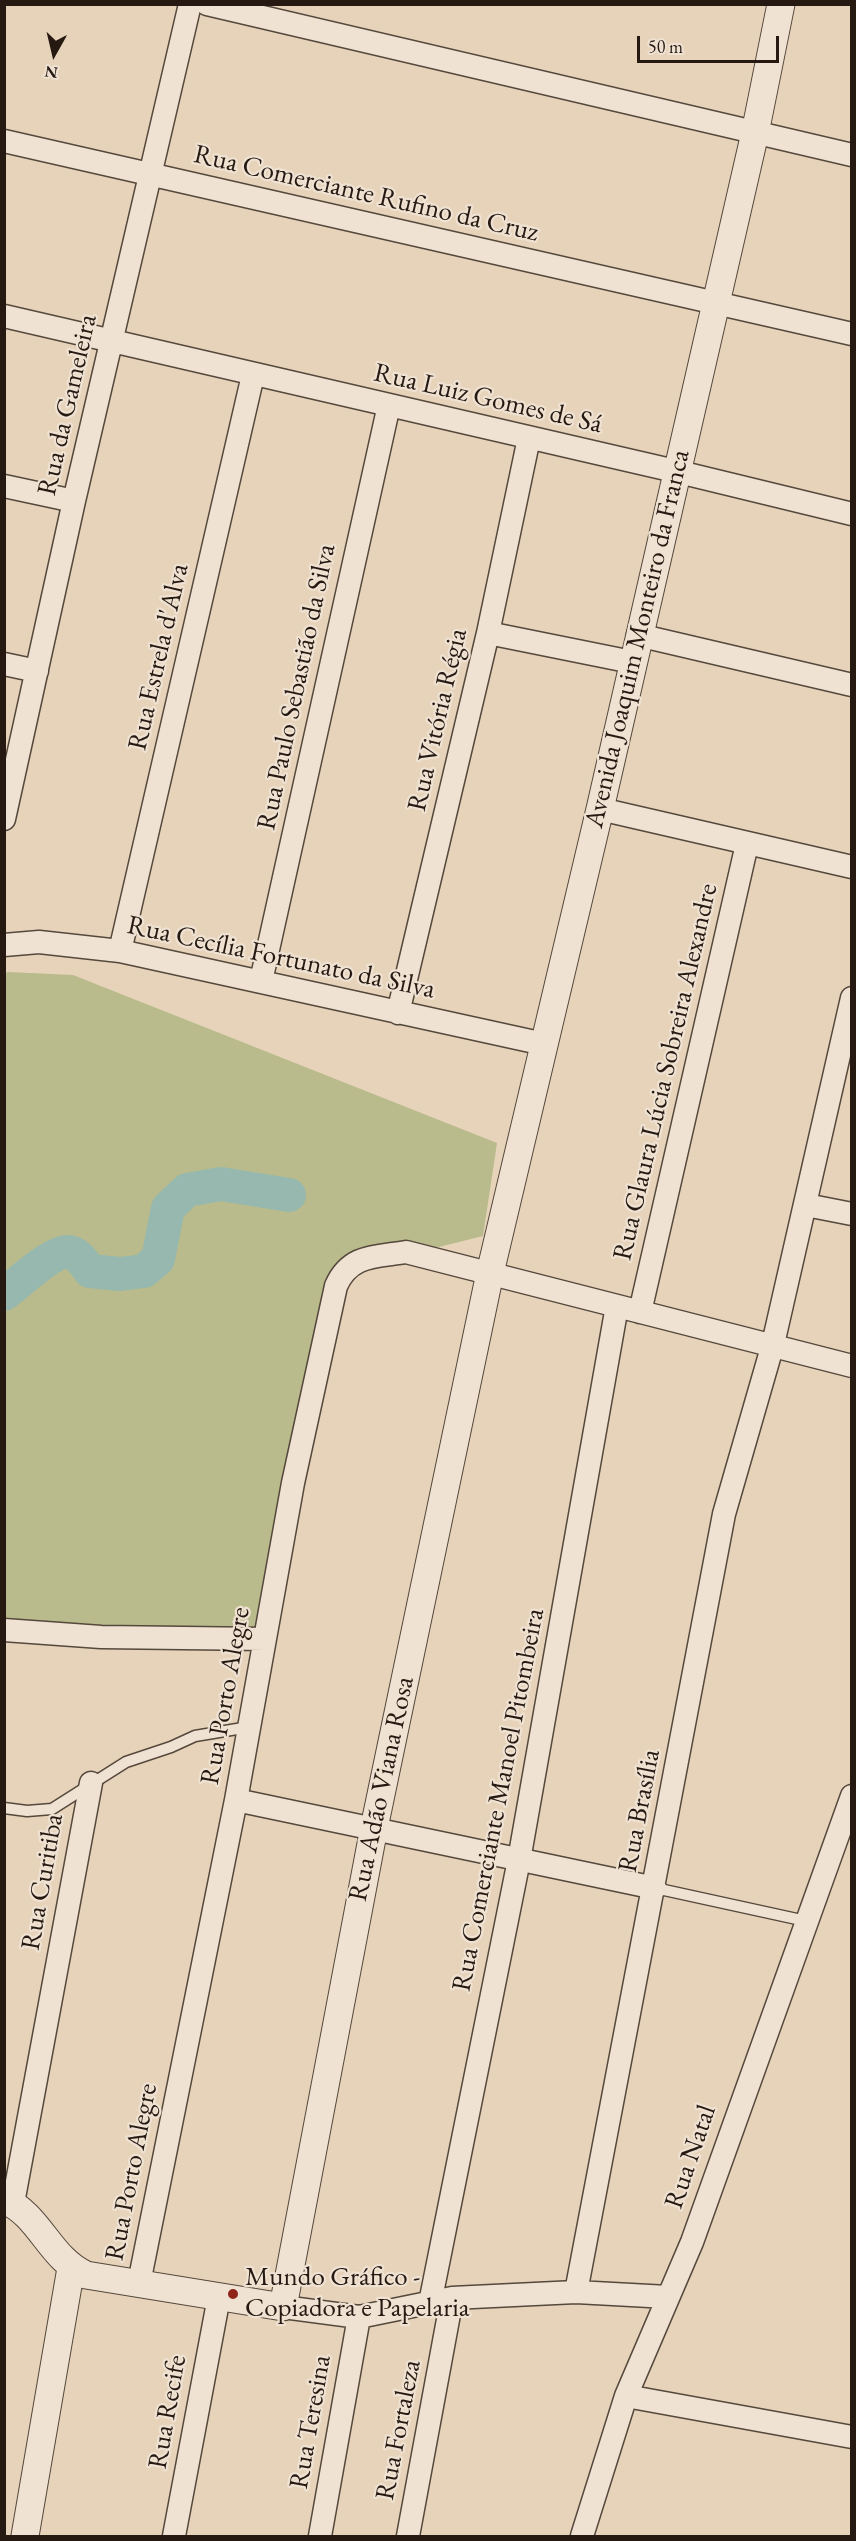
<!DOCTYPE html>
<html>
<head>
<meta charset="utf-8">
<style>
	body { margin:0 }
	#map { position:relative; width:856px; height:2541px; overflow:hidden; background:#e6d3ba; font-family:"EB Garamond",serif }
	canvas { display:block }
	.frame { position:absolute; inset:0; border:6px solid #251912; pointer-events:none }
	.north { position:absolute; left:24px; top:24px; width:60px; height:60px; -webkit-text-stroke:4px #efe2d2; paint-order:stroke; rotate:188deg; font-size:16px; font-weight:700; line-height:24px; text-align:center; color:#251912 }
	.north::after { content:''; display:block; margin:auto; width:21px; height:27px; background:#251912; clip-path:polygon(50% 0,100% 100%,50% 72%,0 100%) }
	.scale { position:absolute; left:637px; top:36px; width:142px; height:27px; box-sizing:border-box; border:3px solid #251912; border-top:0; padding-left:8px; font-size:18px; line-height:21px; white-space:nowrap; color:#251912; -webkit-text-stroke:4px #efe2d2; paint-order:stroke }
</style>
</head>
<body>
<div id="map">
<canvas width="856" height="2541"></canvas>
<div class="frame"></div>
<div class="north">N</div>
<div class="scale">50 m</div>
</div>
<script>
const c = document.querySelector('canvas').getContext('2d');
c.lineJoin = 'round';
function fill(path, color) { c.fillStyle = color; c.fill(path, 'evenodd'); }
function strokePath(path, color, width, dash) { c.strokeStyle = color; c.lineWidth = width; c.lineCap = dash ? 'butt' : 'round'; c.setLineDash(dash || []); c.stroke(path); }
function write(font, color, halo, rows, align = 'center') {
  c.font = font + ' "EB Garamond",serif'; c.lineWidth = 4.5; c.setLineDash([]); c.textBaseline = 'middle'; c.strokeStyle = halo; c.fillStyle = color; for (const [text, x, y, turn = 0] of rows) {
    c.save(); c.translate(x, y); c.rotate((+turn || 0) * Math.PI / 180); c.textAlign = isNaN(turn) ? turn : align; if (halo) c.strokeText(text, 0, 0); c.fillText(text, 0, 0); c.restore();
  }
}
fill(new Path2D(`
	M8,972L73,975L497,1143L483,1236L343,1271L262,1631L5,1625V973Z`), '#b9bb8c');
strokePath(new Path2D(`
	M4,1294C18,1284 53,1250 69,1252C79,1254 84,1263 90,1271L120,1274L144,1271L158,1259L168,1208L187,1190L221,1184L289,1195`), '#96b8ae', 34);
const service = new Path2D(`
	M4,1808L27,1811L52,1809L126,1762L171,1747L195,1736L249,1727
	M655,1888L806,1921`);
const minor = new Path2D(`
	M207,4L852,155
	M4,141L852,334
	M4,316L675,471L852,514
	M4,486L74,501
	M488,633L632,662
	M638,635L852,685
	M4,664L37,671
	M600,809L852,867
	M4,819L74,501L190,4
	M4,945L39,942L120,951L544,1044
	M120,951L253,375
	M261,981L389,405
	M398,1013L488,633L529,438
	M806,1205L852,1214
	M640,1312L747,844
	M4,1630L101,1637L265,1639
	M236,1800L655,1888
	M13,2203L91,1783
	M139,2283L236,1800L293,1483L336,1286C350,1254 376,1257 406,1252L852,1366
	M576,2292L724,1514L773,1344L852,998
	M430,2303L519,1860L617,1306
	M283,2307L359,2317L452,2298L576,2292L668,2297
	M626,2396L852,2437
	M174,2536L219,2297
	M320,2536L359,2317
	M408,2536L452,2298
	M582,2536L626,2396L692,2242L852,1796`);
const tertiary = new Path2D(`
	M4,2200C40,2215 49,2258 86,2275L283,2307L374,1828L490,1273L600,809L755,133L781,4
	M25,2536L71,2268`);
strokePath(service, '#55483c', 13);
strokePath(minor, '#55483c', 25);
strokePath(tertiary, '#55483c', 29);
strokePath(service, '#efe2d2', 10);
strokePath(minor, '#efe2d2', 22);
strokePath(tertiary, '#efe2d2', 27);
for (const [x, y, r, color] of [
	[233,2294,6,"#8f2418"]
]) { const dot = new Path2D(); dot.arc(x, y, r, 0, 2 * Math.PI); c.fillStyle = color; c.fill(dot); strokePath(dot, '#efe2d2', 2); }
write('27px', '#251912', '#efe2d2', [
	["Rua Comerciante Rufino da Cruz",366,194,13],
	["Rua Luiz Gomes de Sá",488,399,13],
	["Rua da Gameleira",68,405,-77],
	["Avenida Joaquim Monteiro da Franca",638,639,-77],
	["Rua Estrela d'Alva",159,657,-77],
	["Rua Paulo Sebastião da Silva",297,687,-78],
	["Rua Vitória Régia",438,720,-77],
	["Rua Cecília Fortunato da Silva",281,958,12],
	["Rua Glaura Lúcia Sobreira Alexandre",666,1072,-77],
	["Rua Porto Alegre",226,1696,-80],
	["Rua Adão Viana Rosa",382,1789,-78],
	["Rua Comerciante Manoel Pitombeira",499,1800,-79],
	["Rua Brasília",640,1811,-79],
	["Rua Curitiba",43,1882,-80],
	["Rua Natal",691,2157,-71],
	["Rua Porto Alegre",132,2172,-79],
	["Rua Recife",168,2412,-80],
	["Rua Teresina",311,2422,-80],
	["Rua Fortaleza",399,2430,-79]
]);
write('27px', '#251912', '#efe2d2', [
	["Mundo Gráfico -",245,2278],
	["Copiadora e Papelaria",245,2309]
], 'left');
</script>
</body>
</html>
